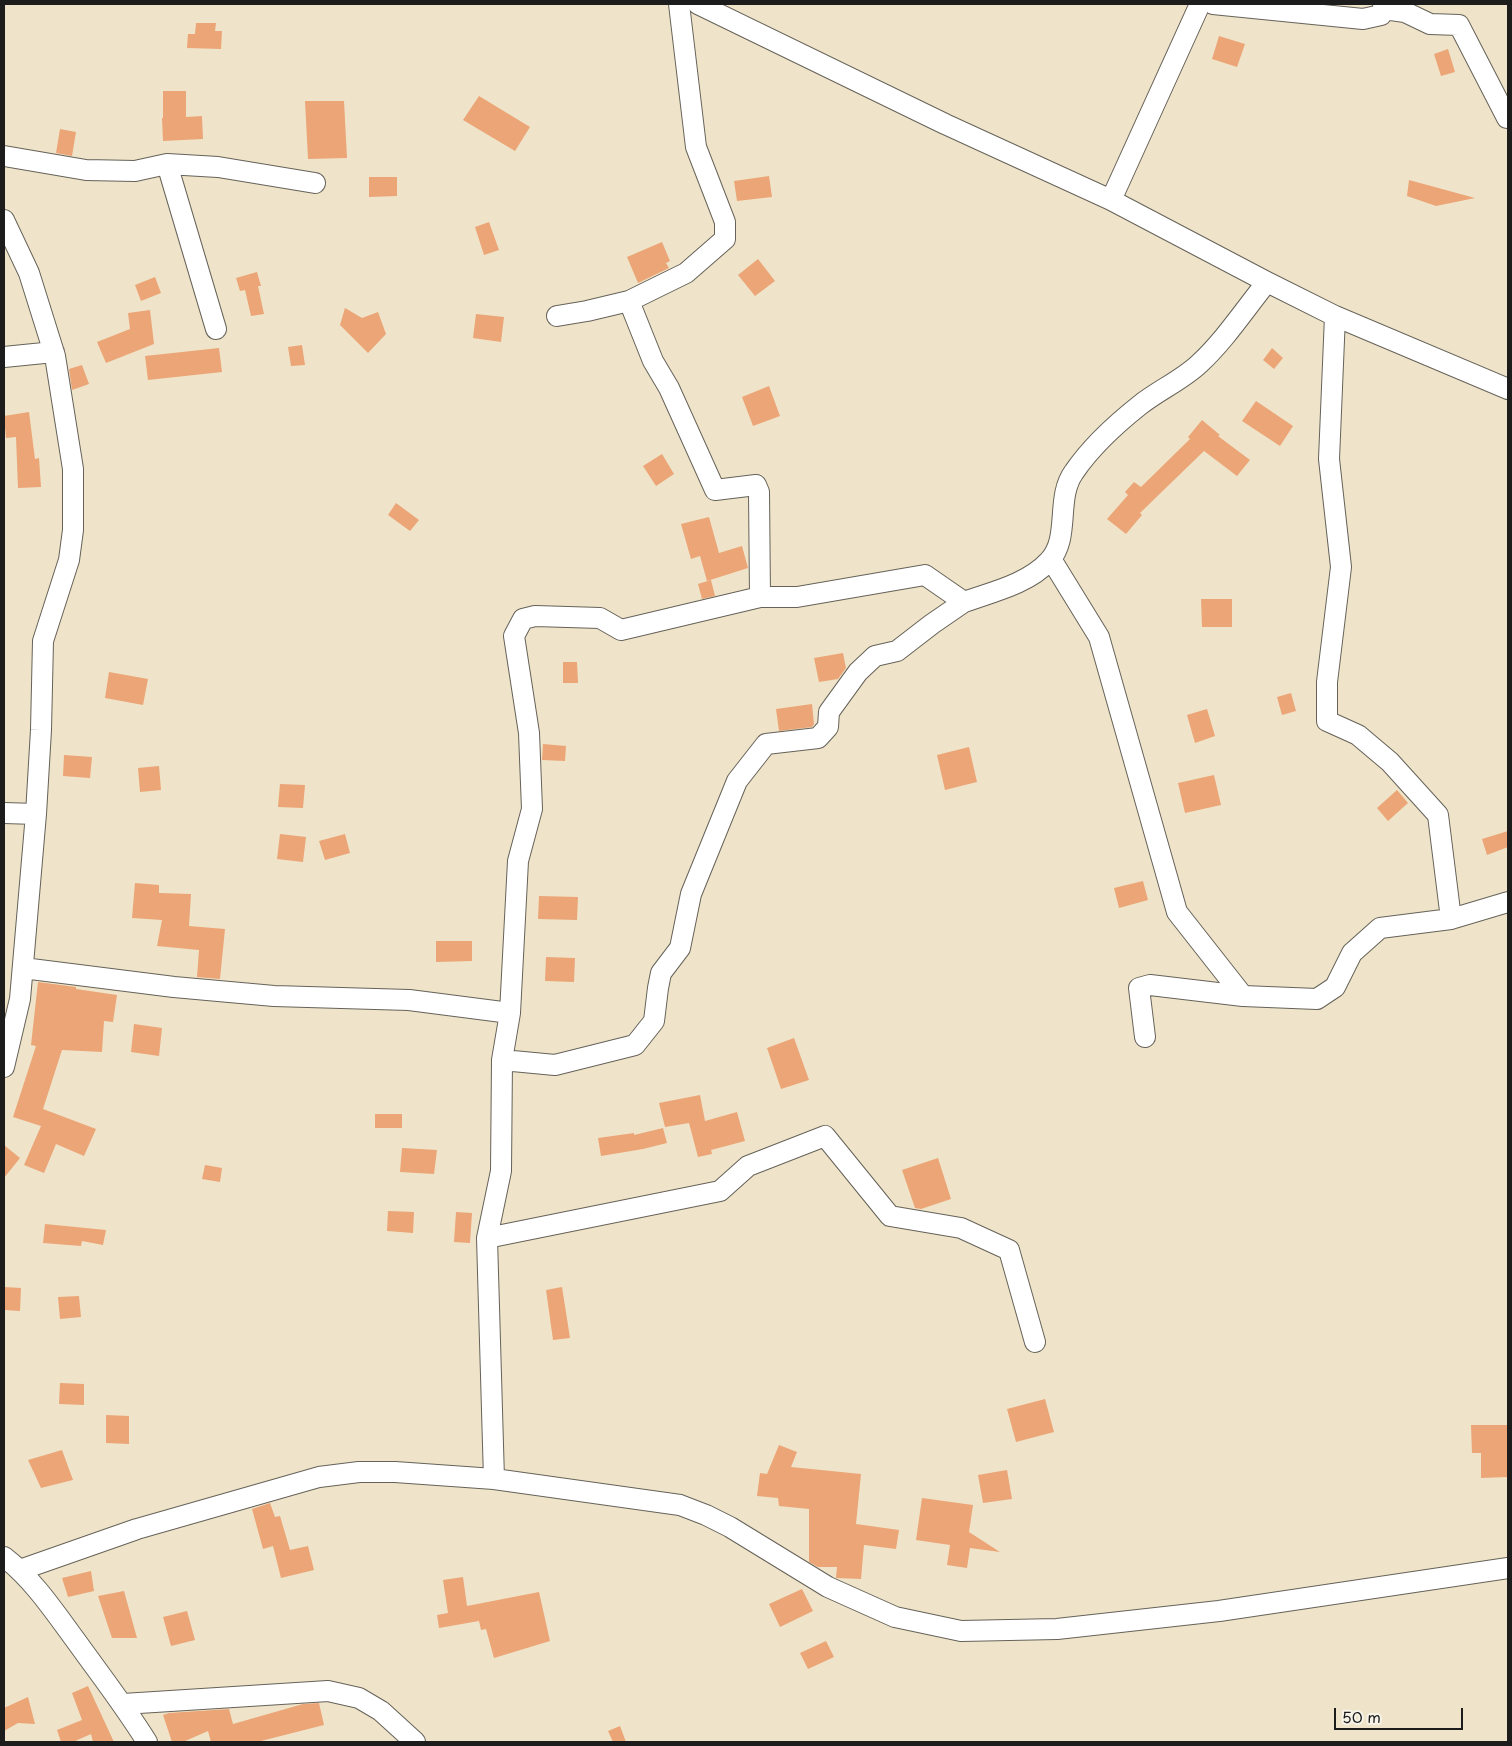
<!DOCTYPE html>
<html>
<head>
<meta charset="utf-8">
<style>
	body { margin:0 }
	#map { position:relative; width:1512px; height:1746px; overflow:hidden; background:#efe4c9; font-family:"Playpen Sans",sans-serif }
	canvas { display:block }
	.frame { position:absolute; inset:0; border:5px solid #1c1c1c; pointer-events:none }
	.scale { position:absolute; left:1334px; top:1708px; width:129px; height:22px; box-sizing:border-box; border:2px solid #1c1c1c; border-top:0; padding-left:6px; font-size:15px; line-height:18px; white-space:nowrap; color:#1c1c1c; -webkit-text-stroke:4px #f7f3e8; paint-order:stroke }
</style>
</head>
<body>
<div id="map">
<canvas width="1512" height="1746"></canvas>
<div class="frame"></div>
<div class="scale">50 m</div>
</div>
<script>
const c = document.querySelector('canvas').getContext('2d');
c.lineJoin = 'round';
function fill(path, color) { c.fillStyle = color; c.fill(path, 'evenodd'); }
function strokePath(path, color, width, dash) { c.strokeStyle = color; c.lineWidth = width; c.lineCap = dash ? 'butt' : 'round'; c.setLineDash(dash || []); c.stroke(path); }
fill(new Path2D(`
	M196,23H216L215,31H222L221,49L187,48L188,34H195Z
	M1219,36L1245,44L1237,67L1212,59Z
	M1448,49L1455,72L1441,76L1434,54Z
	M163,91H186V117L202,116L203,139L163,141L162,118H163Z
	M479,96L530,127L515,151L463,120Z
	M305,101H344L347,158L308,159Z
	M60,129L76,132L72,156L56,153Z
	M769,176L772,197L737,201L734,181Z
	M369,177H397V196L369,197Z
	M1409,180L1475,198L1436,206L1407,196Z
	M489,222L499,250L484,255L475,227Z
	M662,242L670,261L666,263L669,268L638,283L627,257Z
	M758,259L775,281L755,296L738,275Z
	M257,272L261,286H258L264,314L251,316L245,290L240,291L236,278Z
	M155,277L161,293L141,301L135,285Z
	M345,308L362,318L378,312L386,334L368,353L340,325Z
	M150,310L154,344L106,363L97,342L130,329L128,313Z
	M476,314L504,317L501,342L473,338Z
	M302,345L305,365L291,366L288,347Z
	M219,348L222,372L148,380L145,356Z
	M1272,348L1283,358L1274,369L1263,360Z
	M82,365L89,384L72,390L69,369Z
	M769,386L780,416L753,426L742,397Z
	M1256,401L1293,426L1280,446L1242,421Z
	M29,412L35,459L39,458L41,487L18,488L16,437L6,438L4,416Z
	M1202,420L1220,435L1218,436L1250,460L1237,476L1204,451L1140,513L1142,515L1126,534L1107,519L1128,495L1125,492L1134,482L1141,487L1190,439L1188,437Z
	M662,454L674,474L656,486L643,466Z
	M396,503L419,520L410,531L388,515Z
	M709,517L719,553L742,546L748,568L707,581L700,556L691,559L681,524Z
	M711,580L715,596L702,599L698,584Z
	M1201,599H1232V627H1202Z
	M843,653L846,668L838,679L819,682L814,658Z
	M563,662H577L578,683H563Z
	M109,672L148,679L143,705L105,698Z
	M1291,693L1296,711L1282,715L1277,697Z
	M812,704L814,724L812,727L779,731L776,709Z
	M1207,709L1215,736L1195,743L1187,715Z
	M543,744L566,746L565,761L542,760Z
	M969,747L977,782L945,790L937,755Z
	M64,755L92,757L90,778L63,776Z
	M159,766L161,790L140,792L138,768Z
	M1214,775L1221,805L1185,813L1178,783Z
	M280,784L305,785L303,808L278,807Z
	M1397,790L1408,803L1388,821L1377,808Z
	M1508,831V847L1487,855L1482,839Z
	M280,834L306,837L303,862L277,859Z
	M345,834L350,853L325,860L319,841Z
	M1143,881L1148,900L1119,908L1114,888Z
	M135,883L159,885V893L191,894L189,926L225,929L220,979L197,977L199,950L157,946L162,920L132,918Z
	M539,896L578,897L577,920L538,919Z
	M436,941H472V961L436,962Z
	M546,957L575,958L574,982L545,981Z
	M38,982L76,987V989L117,995L113,1022L104,1021L102,1052L62,1050L43,1109L96,1129L84,1156L56,1144L44,1173L24,1165L41,1126L13,1117L36,1046L31,1045Z
	M134,1024L162,1028L159,1056L131,1052Z
	M794,1038L809,1080L781,1089L767,1048Z
	M700,1095L705,1121L737,1112L745,1141L711,1150L712,1154L698,1157L689,1123L665,1127L659,1103Z
	M375,1114H402V1128H375Z
	M663,1128L667,1143L643,1149L601,1156L598,1138L634,1133V1135Z
	M4,1145L20,1158L4,1178Z
	M402,1148L437,1150L434,1174L400,1172Z
	M938,1158L951,1199L921,1209L915,1208L902,1170Z
	M205,1165L222,1168L220,1182L202,1179Z
	M388,1211L414,1212L413,1233L387,1231Z
	M456,1212L472,1213L470,1243L454,1242Z
	M45,1224L106,1230L103,1245L82,1241L81,1246L43,1243Z
	M4,1287L21,1288L20,1311L4,1310Z
	M562,1287L570,1338L553,1340L546,1290Z
	M79,1296L81,1317L60,1319L58,1297Z
	M60,1383L84,1384V1405L59,1404Z
	M1045,1399L1054,1432L1016,1442L1007,1409Z
	M106,1415L129,1416V1444L106,1443Z
	M1471,1425H1508V1477L1481,1478V1453H1472Z
	M779,1445L797,1452L791,1467L861,1474L856,1524L899,1530L896,1549L864,1545L861,1579L836,1578L837,1567H818L809,1562V1509L779,1506L778,1498L757,1496L760,1473L767,1474Z
	M62,1450L73,1480L41,1488L28,1460Z
	M1007,1470L1012,1499L983,1503L978,1475Z
	M922,1498L973,1505L969,1532L1000,1552L970,1548L967,1568L947,1565L950,1545L916,1540Z
	M270,1503L275,1517L280,1516L290,1550L308,1546L314,1570L281,1578L273,1546L263,1549L252,1509Z
	M91,1571L94,1591L68,1597L62,1578Z
	M463,1577L467,1606L539,1592L550,1641L494,1658L486,1629L481,1630L479,1621L439,1628L437,1615L448,1613L443,1580Z
	M802,1589L813,1611L780,1627L769,1604Z
	M124,1591L137,1638H112L98,1596Z
	M187,1611L195,1640L171,1646L163,1617Z
	M826,1641L834,1657L808,1669L800,1653Z
	M88,1686L114,1742H93L91,1734L73,1742H61L57,1730L82,1720L72,1693Z
	M28,1697L35,1724L18,1723L4,1731V1708Z
	M319,1703L324,1725L257,1742H211L208,1731L183,1742H172L163,1715L169,1713L229,1709L233,1724L303,1704Z
	M620,1726L626,1742H613L608,1731Z`), '#eba577');
const minor = new Path2D(`
	M698,4L945,124L1111,200L1267,282L1335,316L1508,389
	M1213,4L1363,19L1381,15L1384,9L1383,4
	M1384,9L1405,12L1430,24L1459,25L1507,118H1508
	M4,156L86,170L135,171L167,164L218,167L315,183
	M167,164L216,329
	M1111,200L1200,4
	M4,220L29,273L55,356L73,469V530L69,560L43,641L41,730L36,814L20,999L4,1067
	M629,301L653,361L669,388L715,490L756,485L759,492L760,597
	M557,316L587,311L629,301L686,273L725,239V222L696,147L679,4
	M1335,316L1329,459L1341,567L1327,682V721L1358,735L1390,762L1438,815L1451,919L1508,902
	M4,357L54,352
	M1051,559L1099,637L1177,912L1243,996
	M4,813L36,814
	M23,968L174,987L274,996L409,1000L510,1013
	M1145,1037L1139,988L1150,985L1243,996L1317,999L1335,987L1352,953L1380,928L1451,919
	M502,1060L555,1065L635,1045L654,1021L658,988L661,973L680,948L691,894L737,781L766,744L818,738L828,727L829,712L858,672L875,656L897,651L932,624L964,602
	M487,1238L720,1191L748,1166L825,1136L890,1216L961,1228L1009,1250L1035,1342
	M494,1479L487,1238L501,1171L502,1060L510,1013L518,861L532,809L529,733L514,636L523,619L535,616L600,618L621,630L760,597H797L925,575L964,602C992,592 1028,584 1049,561C1071,538 1055,498 1074,472C1091,447 1116,424 1140,405C1159,390 1182,380 1199,364C1225,340 1245,309 1267,282
	M4,1557C34,1580 56,1614 79,1645C102,1677 126,1708 147,1742
	M20,1570L137,1529L319,1477L359,1472H395L494,1479L680,1505L706,1515L730,1527L828,1587L895,1617L961,1631L1057,1629L1219,1611L1508,1568
	M123,1704L328,1691L359,1698L381,1711L415,1742`);
strokePath(minor, '#666259', 22);
strokePath(minor, '#fff', 20);
</script>
</body>
</html>
